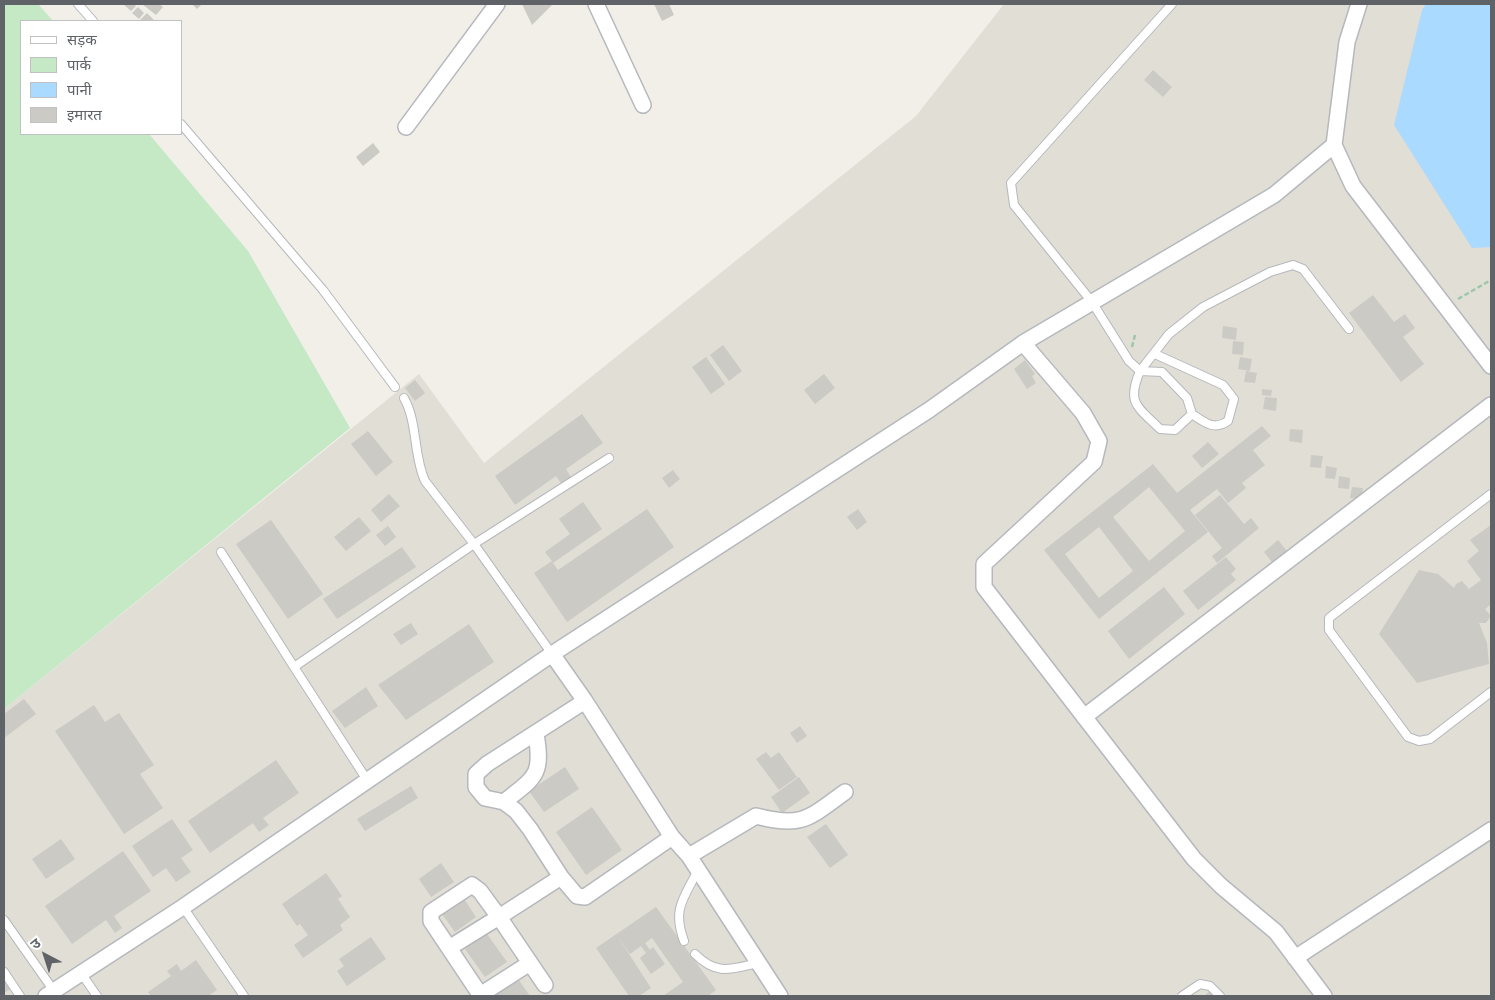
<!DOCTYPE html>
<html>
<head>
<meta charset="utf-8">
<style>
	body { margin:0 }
	#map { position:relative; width:1495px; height:1000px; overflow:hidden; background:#f1efe8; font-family:"Titillium Web","Noto Sans Devanagari",sans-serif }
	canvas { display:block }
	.frame { position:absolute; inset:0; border:5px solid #5f6368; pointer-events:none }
	.legend { position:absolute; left:20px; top:20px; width:162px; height:115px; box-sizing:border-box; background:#fff; border:1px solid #bfc1c3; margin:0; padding:6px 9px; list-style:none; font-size:15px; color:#5f6368 }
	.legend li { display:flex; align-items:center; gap:10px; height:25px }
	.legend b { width:25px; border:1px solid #bfc1c3 }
	.north { position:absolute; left:20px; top:930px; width:50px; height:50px; -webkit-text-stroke:4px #fff; paint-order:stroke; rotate:320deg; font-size:14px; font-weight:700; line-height:20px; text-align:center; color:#5f6368 }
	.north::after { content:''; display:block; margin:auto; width:18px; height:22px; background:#5f6368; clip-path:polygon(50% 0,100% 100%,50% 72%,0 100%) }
</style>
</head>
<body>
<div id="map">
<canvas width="1495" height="1000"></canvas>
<div class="frame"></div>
<ul class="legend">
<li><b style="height:6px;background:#fff"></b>सड़क</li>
<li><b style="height:14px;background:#c5e8c5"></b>पार्क</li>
<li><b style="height:14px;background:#aadaff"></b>पानी</li>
<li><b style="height:14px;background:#cccac5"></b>इमारत</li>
</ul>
<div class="north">उ</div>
</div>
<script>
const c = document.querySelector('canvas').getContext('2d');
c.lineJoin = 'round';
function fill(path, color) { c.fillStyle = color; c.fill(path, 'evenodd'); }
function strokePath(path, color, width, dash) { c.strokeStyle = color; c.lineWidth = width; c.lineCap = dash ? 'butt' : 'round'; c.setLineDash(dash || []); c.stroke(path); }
fill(new Path2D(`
	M1004,4H1491V996H4V709L419,374L484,463L916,116Z`), '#e1ded6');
fill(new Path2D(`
	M4,4H38L53,21H21V134H149L248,251L350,428L4,709Z`), '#c5e8c5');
fill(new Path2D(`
	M1426,4H1491V247L1472,248L1394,125L1422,10Z`), '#aadaff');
fill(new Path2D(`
	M123,4H133L136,6L131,11Z
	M142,4H159L163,7L156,15Z
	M192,4H202L197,9Z
	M522,4H553L532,25Z
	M654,4H669L674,15L662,21Z
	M138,7L144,13L139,19L132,13Z
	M147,13L155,21H139Z
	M1153,70L1172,87L1163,97L1144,80Z
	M373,143L380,152L363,166L356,157Z
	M1373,295L1394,322L1405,314L1415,328L1403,337L1424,364L1401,382L1349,313Z
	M1223,326L1237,328L1236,340L1222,338Z
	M1233,341L1244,342L1243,355L1232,354Z
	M723,345L742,371L729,381L710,355Z
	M706,357L725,384L711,394L692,367Z
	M1240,357L1252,359L1250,371L1238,369Z
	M1025,360L1035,374L1032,376L1036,383L1027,389L1014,369Z
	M1246,371L1257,373L1255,383L1244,382Z
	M824,374L835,388L815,404L804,390Z
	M415,380L425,393L415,401L405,388Z
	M1262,389L1272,390L1271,396L1262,395Z
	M1265,397L1277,398L1276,411L1263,409Z
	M582,414L603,443L566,469L572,479L563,486L556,476L515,505L495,476Z
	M1262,426L1271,436L1253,450L1265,465L1242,483L1246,488L1228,503L1217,489L1190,510L1208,532L1099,619L1044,550L1153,464L1177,493ZM1149,487L1185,531L1149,561L1113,517ZM1099,527L1133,571L1099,598L1065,554Z
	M1290,429L1303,430L1302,443L1289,441Z
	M368,431L393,462L376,476L351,444Z
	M1208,442L1219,454L1202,468L1192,456Z
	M1311,455L1323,456L1321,468L1310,467Z
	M1326,466L1337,468L1335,479L1325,478Z
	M673,470L680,479L669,488L662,478Z
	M1339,476L1350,478L1349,489L1338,488Z
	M1352,487L1363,488L1362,499L1350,498Z
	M389,494L400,506L381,522L371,510Z
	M1220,495L1244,524L1251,518L1259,528L1217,563L1212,556L1222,548L1195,515Z
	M583,502L602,529L553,563L558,570L647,509L674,547L567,622L534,573L552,561L545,552L570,534L559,519Z
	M858,509L867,522L857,530L847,517Z
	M359,517L371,531L346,551L334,537Z
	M271,520L323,594L288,619L236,544Z
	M1491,525V604L1485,609L1491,616L1486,623H1479L1487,643L1489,664L1417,683L1379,634L1419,570L1438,574L1454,588L1456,584L1462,581L1469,589L1481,580L1467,561L1479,551L1470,540Z
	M388,526L396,537L385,546L376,535Z
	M1278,540L1290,555L1275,566L1264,552Z
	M402,547L416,567L337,619L323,599Z
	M1226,557L1236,569L1231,574L1236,580L1198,610L1183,591Z
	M1164,587L1185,614L1129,659L1108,631Z
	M411,623L418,634L401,645L393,634Z
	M469,624L494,662L406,720L378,685Z
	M366,687L378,706L345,728L332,711Z
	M24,699L36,714L4,738V714Z
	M94,705L105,722L119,713L154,765L140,774L163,808L124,834L55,731Z
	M800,726L807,736L797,743L790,733Z
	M766,752L771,758L779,752L797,777L779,790L756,759Z
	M276,760L299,793L263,818L269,825L259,832L253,823L210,853L188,821Z
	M565,767L579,789L544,812L529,791Z
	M799,777L810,793L782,813L771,797Z
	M411,786L418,798L365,831L357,819Z
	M592,807L622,850L586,875L556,832Z
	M172,819L193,850L181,858L191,872L176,882L166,868L153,877L132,846Z
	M826,824L848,855L830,868L807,837Z
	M61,839L75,859L46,879L32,859Z
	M123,851L151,891L114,916L122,928L115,933L106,920L72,944L45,906Z
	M441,863L454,882L431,897L419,879Z
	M326,873L342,896L338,899L350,917L340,925L343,930L303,958L294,945L308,935L300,924L297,926L282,904Z
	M464,899L476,917L455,932L442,914Z
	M656,907L716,990L708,996H663L683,982L652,938L645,943L650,950L653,947L665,964L651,974L640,958L646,953L641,946L630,954L618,937L651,988L639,996H629L596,948Z
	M487,934L507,962L485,977L465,949Z
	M371,937L386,959L347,986L337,971L344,966L339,959Z
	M196,960L217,990L208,996H151L148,992L171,976L167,971L177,964L181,971Z
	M518,979L530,996H498L496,994Z
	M4,980L10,989L4,993Z
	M1211,990L1216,996H1204Z`), '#cccac5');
const service = new Path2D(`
	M78,4L93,21
	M181,124L323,290L395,387
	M1155,354L1223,385L1234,399L1228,421C1214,431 1204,422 1192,414
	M1140,371L1162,372L1187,398L1192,414L1175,430L1160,429C1138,407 1126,404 1140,371L1129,361L1092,302L1014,205L1011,183L1172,4
	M1140,371L1169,334L1203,307L1270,272L1293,265L1303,269L1349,329
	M1491,494L1329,618V630L1408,737L1419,741L1430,739L1491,692
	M221,552L294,667
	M552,654L474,544L609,458
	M367,780L294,667L474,544L425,481C413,455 418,423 404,398
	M183,907L244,996
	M4,920L54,991
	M684,941C672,909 684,898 698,870
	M695,954C717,976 731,969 758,963
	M4,972L20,996
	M81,973L97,996
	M1182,996L1200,984L1210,986L1220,996`);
const minor = new Path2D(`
	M596,4L643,105
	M406,127L497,4
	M1334,145L1353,186L1491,366
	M1023,343L1083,413L1099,441L1094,462L984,564V587L1194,859L1221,886L1276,932L1324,996
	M552,654L585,701L672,837L689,856L780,996
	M1084,717L1491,405
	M504,802C535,777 543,776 536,734
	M689,856L756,816C802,828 808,819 845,792
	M561,877L577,896L585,897L672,837
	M449,948L499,917L545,985
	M1295,958L1491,830
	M480,995L530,963
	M46,996L183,907L552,654L929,410L1023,343L1274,195L1334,145L1347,42L1359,4
	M481,996L431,921V912L472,885L480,891L499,917L561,877L530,829L516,811L504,802L485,798L476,787V774L487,764L585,701`);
strokePath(service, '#b5b8bc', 10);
strokePath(minor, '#b5b8bc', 18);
strokePath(new Path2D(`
	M1458,299L1491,280
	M1132,347L1135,335`), '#9cc7a9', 2.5, [5, 2.5]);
strokePath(service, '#fff', 8);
strokePath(minor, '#fff', 15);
</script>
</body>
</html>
